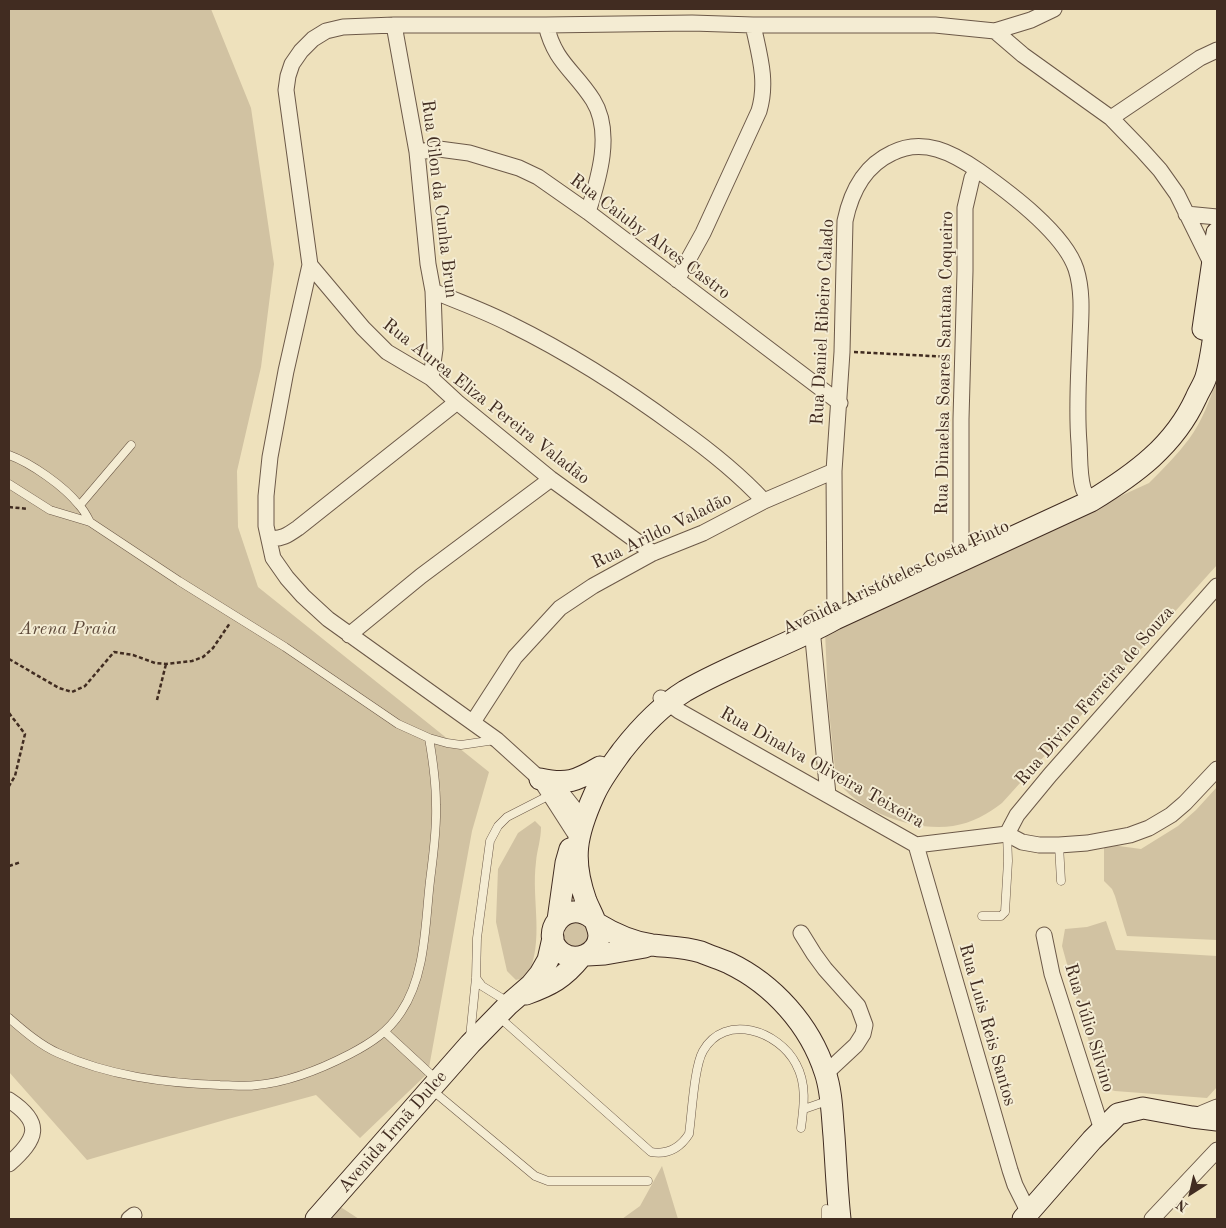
<!DOCTYPE html>
<html>
<head>
<meta charset="utf-8">
<style>
	body { margin:0 }
	#map { position:relative; width:1226px; height:1228px; overflow:hidden; background:#eee1bc; font-family:"Old Standard TT",serif }
	canvas { display:block }
	.frame { position:absolute; inset:0; border:10px solid #412c21; pointer-events:none }
	.north { position:absolute; left:1166px; top:1168px; width:50px; height:50px; -webkit-text-stroke:4px #f4ecd3; paint-order:stroke; rotate:215deg; font-size:14px; font-weight:700; line-height:20px; text-align:center; color:#412c21 }
	.north::after { content:''; display:block; margin:auto; width:18px; height:22px; background:#412c21; clip-path:polygon(50% 0,100% 100%,50% 72%,0 100%) }
</style>
</head>
<body>
<div id="map">
<canvas width="1226" height="1228"></canvas>
<div class="frame"></div>
<div class="north">N</div>
</div>
<script>
const c = document.querySelector('canvas').getContext('2d');
c.lineJoin = 'round';
function fill(path, color) { c.fillStyle = color; c.fill(path, 'evenodd'); }
function strokePath(path, color, width, dash) { c.strokeStyle = color; c.lineWidth = width; c.lineCap = dash ? 'butt' : 'round'; c.setLineDash(dash || []); c.stroke(path); }
function write(font, color, halo, rows, align = 'center') {
  c.font = font + ' "Old Standard TT",serif'; c.lineWidth = 4; c.setLineDash([]); c.textBaseline = 'middle'; c.strokeStyle = halo; c.fillStyle = color; for (const [text, x, y, turn = 0] of rows) {
    c.save(); c.translate(x, y); c.rotate((+turn || 0) * Math.PI / 180); c.textAlign = isNaN(turn) ? turn : align; if (halo) c.strokeText(text, 0, 0); c.fillText(text, 0, 0); c.restore();
  }
}
fill(new Path2D(`
	M9,9H211L251,108L274,264L261,367L237,471L238,527L258,587L489,772L472,831L428,1073L360,1138L316,1095L228,1119L87,1160L9,1072Z
	M1217,379V565L1002,803C988,814 972,823 953,826C915,832 858,812 836,779L828,701L825,631L1149,483C1163,469 1177,455 1189,439C1202,422 1210,399 1217,379Z
	M1217,787V940L1127,936L1115,896L1112,889L1104,881V844L1141,849L1178,826L1196,810Z
	M535,821L541,827C541,840 537,850 536,862C531,900 545,941 527,977L516,980L507,971L496,922L498,869L518,833Z
	M564,920L590,924L588,946L567,949L558,929Z
	M1106,921L1116,950L1217,956V1087L1207,1098L1115,1091L1108,1089L1104,1084L1086,1033L1062,946L1065,929L1087,927Z
	M662,1166L678,1219H622L640,1206Z
	M339,1206L359,1219H327Z`), '#d1c2a2');
const lane = new Path2D(`
	M9,455C31,463 64,486 79,505C84,510 87,516 90,522
	M9,484L50,510L90,522L179,581L285,647L398,724L429,738L447,743L461,745L495,740
	M80,505L131,445
	M1059,845L1061,881
	M982,916H1001L1005,912L1008,861L1007,834
	M476,978L482,986L508,1002
	M499,1017L651,1152C668,1155 680,1148 689,1134C692,1113 694,1067 703,1051C725,1012 779,1031 796,1064C807,1084 804,1106 801,1128
	M9,1018C24,1031 40,1045 58,1053C109,1076 164,1083 220,1085C232,1085 245,1087 257,1085C290,1082 321,1069 350,1054C371,1043 388,1032 401,1012C426,975 425,924 430,881C433,856 437,830 436,805C436,782 433,761 429,738
	M385,1032L437,1080
	M470,1037L476,978L477,938L490,841L498,826L507,817L550,795
	M432,1090L535,1176L548,1181H648
	M804,1109L830,1100
	M826,1209V1219`);
const street = new Path2D(`
	M394,25L417,152L428,264L433,291L435,349L431,378
	M546,25C555,63 574,70 593,100C613,132 599,178 588,212
	M995,31L1023,55L1111,118L1142,150L1160,170L1177,194L1213,267
	M1111,118L1200,58L1217,50
	M417,152L439,149L469,153L519,168L538,177L588,212L840,403
	M1186,214L1217,217
	M310,265L363,328L387,352L431,378L457,402L551,479L653,553
	M677,280L703,233L759,111C768,81 759,54 753,25
	M433,291C459,302 485,311 510,324C569,353 624,388 678,428C709,450 738,473 764,501
	M269,538C281,540 288,535 298,528L457,402
	M965,559L961,546V419L965,271V208L972,178L977,170
	M811,618L828,795
	M835,619L834,471L842,352L845,221C851,192 864,166 892,153C923,137 953,153 979,171C1010,193 1064,233 1076,269C1083,291 1081,315 1080,337C1079,372 1076,407 1079,443C1080,457 1079,474 1083,488C1084,492 1088,497 1091,501
	M349,635L421,576L551,479
	M661,698L679,711L916,845L1007,834L1022,842L1039,845H1059L1087,843L1130,835L1149,828L1171,815L1185,803L1217,769
	M473,722L515,657L560,608L593,586L653,553L703,533L764,501L834,471
	M545,782L561,792L584,821
	M574,832L540,779L497,740L328,619L303,596L287,578L273,558L266,526V496L270,457L286,371L310,265L286,90L288,76L292,64L301,51L313,39L326,31L343,27L394,25H546L692,23L753,25H935L995,31L1031,20L1054,9
	M1007,834L1017,815L1050,775L1217,586
	M916,845L1010,1170L1015,1185L1029,1213
	M801,933L814,954L825,969L858,1006L865,1025L863,1034L856,1045L826,1073
	M1044,935L1052,974L1102,1130
	M9,1100C44,1123 37,1139 9,1164
	M1193,1117L1217,1107
	M129,1219L134,1215
	M1152,1219L1217,1150`);
const secondary = new Path2D(`
	M1203,329L1217,233
	M540,779C567,785 576,781 600,767
	M592,918C565,897 537,935 562,953C576,963 598,954 599,936C599,926 590,911 586,901C571,859 576,835 594,795C601,779 612,765 622,751C640,728 661,706 685,691C733,663 787,646 835,619L1091,501C1135,474 1174,446 1196,398C1199,391 1204,384 1206,377C1212,356 1214,334 1217,312
	M558,920L566,863L570,849
	M596,923C614,934 631,942 652,945C669,947 685,947 701,952C710,956 720,959 729,963C773,984 810,1025 825,1072C832,1092 832,1115 834,1136C836,1164 837,1191 840,1219
	M587,955L605,954L645,947
	M526,994C551,985 564,978 581,957
	M316,1219L470,1044L509,1004L531,985L540,974L548,960L553,938
	M1023,1219L1092,1140L1118,1114L1143,1108L1192,1117L1217,1120`);
strokePath(lane, '#6c5948', 9);
strokePath(street, '#6c5948', 17);
strokePath(secondary, '#412c21', 23);
strokePath(new Path2D(`
	M854,352L951,357
	M9,507L28,509
	M9,659L59,688L72,692L85,686L114,652L133,655L155,663L166,664L192,661L203,657L213,648L230,623
	M157,700L166,664
	M9,713L25,734L15,776L9,786
	M9,866L21,862`), '#412c21', 2.5, [4, 2.5]);
strokePath(lane, '#f4ecd3', 8);
strokePath(street, '#f4ecd3', 15);
strokePath(secondary, '#f4ecd3', 21);
write('18px', '#412c21', '#f4ecd3', [
	["Rua Cilon da Cunha Brun",439,199,83],
	["Rua Caiuby Alves Castro",650,237,37],
	["Rua Daniel Ribeiro Calado",823,322,-87],
	["Rua Dinaelsa Soares Santana Coqueiro",945,363,-89],
	["Rua Aurea Eliza Pereira Valadão",486,402,38],
	["Rua Arildo Valadão",662,531,-26],
	["Avenida Aristóteles Costa Pinto",896,578,-25],
	["Rua Divino Ferreira de Souza",1095,696,-49],
	["Rua Dinalva Oliveira Teixeira",822,768,29],
	["Rua Luis Reis Santos",987,1025,74],
	["Rua Júlio Silvino",1089,1028,73],
	["Avenida Irmã Dulce",393,1132,-49]
]);
write('italic 18px', '#5e4a3b', '#f4ecd3', [
	["Arena Praia",68,629]
]);
</script>
</body>
</html>
